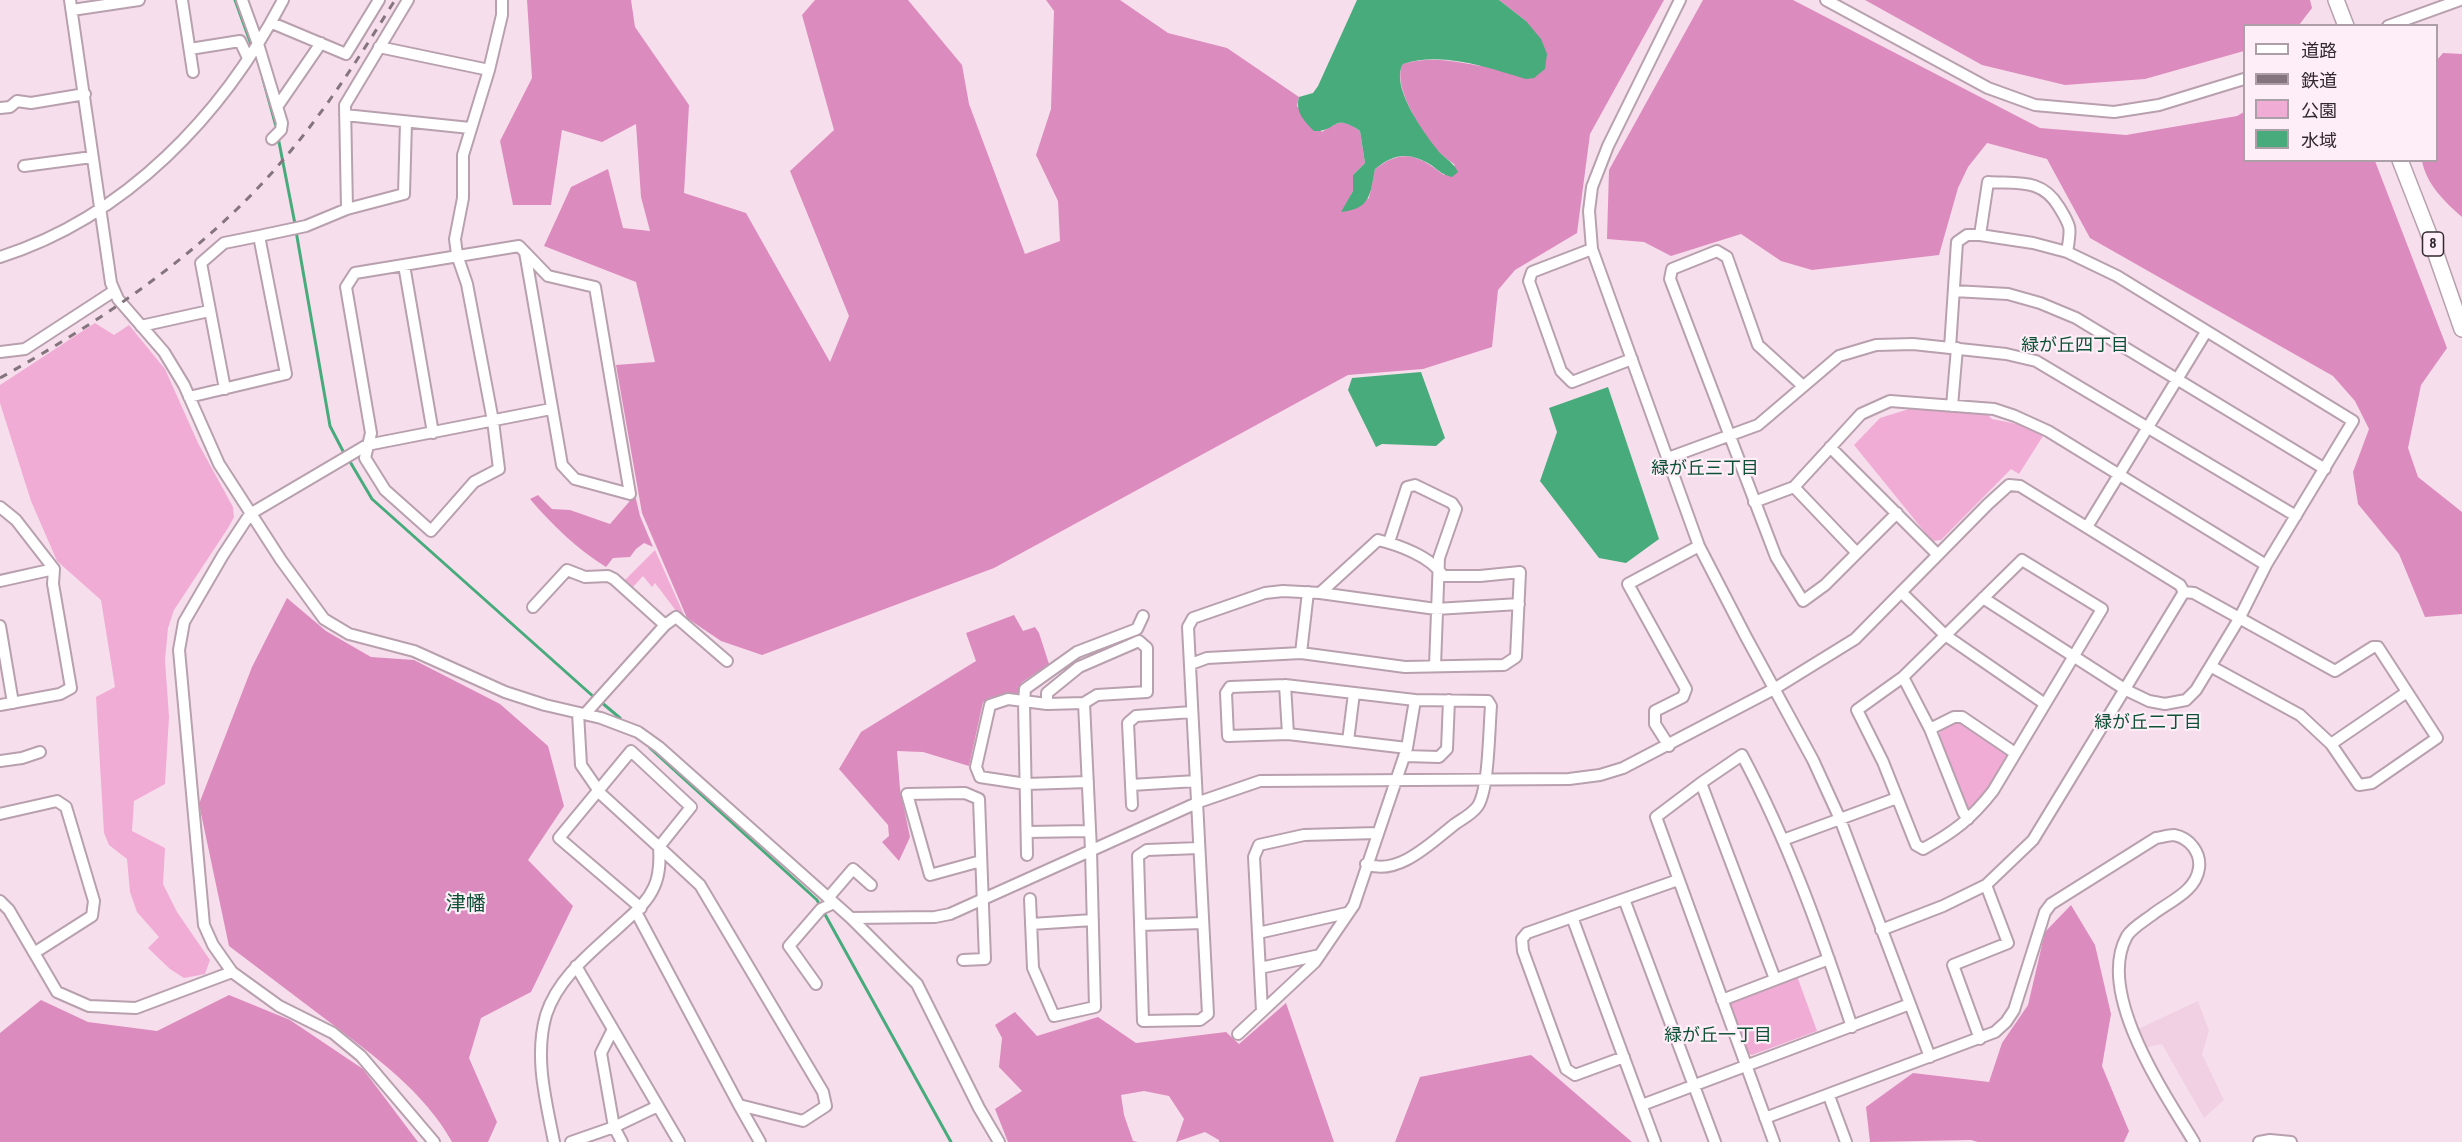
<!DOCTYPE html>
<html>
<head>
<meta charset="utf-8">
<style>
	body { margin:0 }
	#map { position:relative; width:2462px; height:1142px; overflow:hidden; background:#f7deec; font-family:"Archivo Narrow","Noto Sans JP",sans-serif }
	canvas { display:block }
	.legend { position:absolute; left:2243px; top:24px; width:195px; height:138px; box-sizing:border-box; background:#feeef7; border:2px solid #ac9fa7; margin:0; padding:8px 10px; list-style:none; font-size:18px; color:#32292e }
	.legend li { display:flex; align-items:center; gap:12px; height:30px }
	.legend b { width:30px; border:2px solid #ac9fa7 }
</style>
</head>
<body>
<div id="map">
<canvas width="2462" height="1142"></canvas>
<ul class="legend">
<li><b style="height:8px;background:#fff"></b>道路</li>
<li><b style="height:8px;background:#84747d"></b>鉄道</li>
<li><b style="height:16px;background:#f1acd6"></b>公園</li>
<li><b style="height:16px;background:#47ab7c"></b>水域</li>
</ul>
</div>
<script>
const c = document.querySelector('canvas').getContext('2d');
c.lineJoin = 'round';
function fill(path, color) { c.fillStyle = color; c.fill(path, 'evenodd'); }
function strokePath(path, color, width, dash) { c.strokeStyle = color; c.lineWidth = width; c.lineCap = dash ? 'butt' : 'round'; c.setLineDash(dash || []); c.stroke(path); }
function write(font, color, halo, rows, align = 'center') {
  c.font = font + ' "Archivo Narrow","Noto Sans JP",sans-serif'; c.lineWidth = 4.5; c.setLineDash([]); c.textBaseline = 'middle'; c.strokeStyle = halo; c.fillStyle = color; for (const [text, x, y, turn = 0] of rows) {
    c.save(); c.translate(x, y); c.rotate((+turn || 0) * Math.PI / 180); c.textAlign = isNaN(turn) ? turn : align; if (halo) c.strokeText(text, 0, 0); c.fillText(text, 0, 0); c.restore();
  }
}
fill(new Path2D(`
	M2198,1001L2209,1031L2202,1054L2224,1100L2204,1118L2162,1044L2144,1048L2136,1030Z`), '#f1d0e3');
fill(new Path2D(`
	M95,323L114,335L129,325L165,369L198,443L233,507L234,517L228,528L174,610L168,628L165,660L169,717L165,784L134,801L132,831L165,848L163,884L177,912L210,960L205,974L184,978L170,969L148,948L159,937L137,912L130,892L127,859L109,845L104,833L96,697L115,687L101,600L57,561L31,501L0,403V385Z
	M1909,409L1987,414L1992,419L2017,424L2043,436L2019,474L2011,469L1941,540L1932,541L1854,445L1880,418Z
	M655,550L685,617L683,620L655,583L652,587L643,576L632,588L625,580Z
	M1954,722L1962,724L2007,751L2009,756L1987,792L1972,811L1966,809L1938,737L1940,732Z
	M1797,976L1817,1031L1752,1055L1747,1053L1729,1005L1732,1000Z`), '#f1acd6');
fill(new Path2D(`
	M527,0H631L635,27L689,105L684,193L746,213L830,362L849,316L790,171L834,130L802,15L815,0H908L962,65L969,104L1025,254L1060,241L1058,201L1036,155L1051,109L1054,11L1046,0H1120L1168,33L1227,48L1299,97L1297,106L1322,132C1340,121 1342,119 1360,131L1365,163L1353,175V191L1342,212L1369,198L1375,169C1403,148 1418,155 1444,175L1455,165C1449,160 1441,155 1436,149C1422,132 1391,84 1403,64C1429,56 1454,61 1480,66L1526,21L1499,0H1664L1590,134L1577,233L1515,270L1498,290L1492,347L1423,369L1348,375L994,568L762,655L721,641L687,618L642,513L616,365L655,362L636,282L544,246L571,187L608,169L623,228L650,231L641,197L636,124L602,142L562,130L551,205H513L500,141L532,78Z
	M1703,0H1793L2040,128L2126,135L2237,116L2244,112V160L2375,161L2447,348L2421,385L2408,448L2418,477L2462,512V614L2425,617L2399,554L2358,504L2353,472L2369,429L2355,401L2333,376L2090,238L2047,159L1987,143L1968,167L1958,188L1939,255L1812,270L1781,261L1741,234L1671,256L1644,242L1607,239L1609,170Z
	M1865,0H2310L2312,8L2299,25L2244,26V51L2145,79L2065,85L1982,65Z
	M2443,53L2462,54V217C2444,201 2427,185 2422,161L2436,160L2437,60Z
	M538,495L552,509L570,510L610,524L635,495L640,516L653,547L644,543L636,549L630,557L613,558L606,567C576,548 553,526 530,499Z
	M287,598L326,631L371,657L414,660L500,704L548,746L564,806L528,860L573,906L531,992L481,1018L469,1058L497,1122L488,1142H452C424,1091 374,1056 328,1021C295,996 262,971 229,946L199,804L252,667Z
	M1014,615L1023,631L1035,627L1039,633L1049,664L1021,683L1019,695L1008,693L983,702L969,766L923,752L897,751L900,789L910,837L899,861L882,842L889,836L888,825L839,769L861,732L976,661L966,633Z
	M2071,905L2095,945L2111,1014L2102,1066L2129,1131L2124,1142H1978L1971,1140L1870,1142L1866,1107L1913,1073L1989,1082L2002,1043L2028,1005L2045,932Z
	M229,995L290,1020L363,1069L418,1142H0V1033L41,1000L88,1022L157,1031Z
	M1286,1003L1334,1142H1219V1140L1205,1132L1176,1142L1184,1119L1169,1096L1144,1091L1121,1095L1124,1115L1133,1141L1138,1142H1008L995,1109L1022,1091L999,1067L1002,1038L995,1025L1015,1012L1037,1036L1098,1017L1136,1043L1226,1032L1239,1044Z
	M1531,1055L1632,1142H1395L1420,1077Z`), '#dc8bbe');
fill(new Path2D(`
	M1357,0H1499L1526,21L1541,39L1547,54L1545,69L1534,78L1526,79C1488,68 1443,51 1403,64C1390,85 1422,130 1436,148C1442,157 1453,161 1458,172L1452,177C1443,175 1438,170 1431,165C1409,152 1395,153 1375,169C1370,194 1371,209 1341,212L1353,191V175L1365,163L1360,131C1332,112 1338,132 1314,131C1304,121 1295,112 1299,97L1313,93L1318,86Z
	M1421,372L1445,438L1436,446L1382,444L1376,447L1348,390L1352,378Z
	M1608,387L1659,539L1626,563L1599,558L1540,481L1557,432L1549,408Z`), '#47ab7c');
strokePath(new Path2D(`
	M235,0L252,47
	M263,79L277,130
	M278,137L295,224
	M296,231L330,426L345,455
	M349,460L372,499L595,698
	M601,702L620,718
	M650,748L817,900L951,1142`), '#47ab7c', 3);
const minor = new Path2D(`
	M70,0L111,283L118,299L164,352L184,385L219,464L281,560L324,619L349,634L414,651L505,692L545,705L601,718L638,732L659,747L851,918L917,984L979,1108L999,1142
	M182,0L193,72
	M242,0L258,44L282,123L281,130L272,139
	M502,0V15L489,70L463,155V198L455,239L457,255L467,284L493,421L499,469L474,482L431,531L385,490L365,458L371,433L346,287L355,273L519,246L548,276L595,287L630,494L575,479L562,465L525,252
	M1680,0L1608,146L1592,187L1589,211L1592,249L1699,546L1745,635L1813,760L1840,819L1930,1057
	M1826,0L1988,88L2035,105L2114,112L2159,105L2244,79
	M72,10L139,0
	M272,23L346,54L379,0
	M2388,26L2460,0
	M379,47L489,70
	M190,49L240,41L248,58
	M277,107L321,43
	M0,108L10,107L17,101L31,103L85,94
	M345,115L470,128
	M24,166L92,157
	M347,209L345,105L408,0
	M1980,235L1988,182C2018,184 2042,178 2059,207C2072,228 2071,228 2067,252
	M259,236L306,226L347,209L404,194L406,122
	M1592,249L1532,272L1529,281L1561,371L1572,382L1632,359
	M0,257C126,217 223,115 283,0
	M404,265L433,433
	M1954,291L2008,294L2040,303L2076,318L2325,469
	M141,326L209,311
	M1950,348L1957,242L1967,235H1980L2033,243L2067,252L2117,276L2353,421L2266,565L2239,619L2196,690L2186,700L2165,704L2149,701L2126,690L1983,598
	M0,352L25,349L114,291
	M1803,386L1758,345L1727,257L1717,251L1672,269L1670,279L1776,557L1803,601L1825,585L1897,513
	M189,397L286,374L259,236L224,243L201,263L225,389
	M1952,406L1957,348
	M1830,447L1938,555
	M1668,458L1758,425L1839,356L1876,345L1913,344L2006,354L2036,361L2296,516
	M1794,487L1857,553
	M1754,502L1794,487L1861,414L1890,401L1994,409L2015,416L2048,431L2266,565
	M0,507L16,520L54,569L53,584L71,688L60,694L0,705
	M2087,527L2206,332
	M1389,542L1407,487L1415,485L1452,503L1456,509L1439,558L1435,666
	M2022,560L2102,609L1993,791C1971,819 1954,832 1923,849L1916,845L1883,762L1857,710L1903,677Z
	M0,581L54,569
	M1901,592L1945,635L2045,704
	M2184,592L2194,593L2335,671L2373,647H2378L2437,738L2372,783L2359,785L2331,744L2300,715L2212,667
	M1320,593L1436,609L1519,604
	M533,607L567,570L585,577L608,576L614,579L665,625L676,617L727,661
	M0,626L13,703
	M1301,653L1308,592
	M1191,664L1207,658L1301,653L1405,667L1504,665L1516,657L1520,572L1480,576H1443C1432,557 1399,545 1378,540L1320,593L1283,591L1265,593L1193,618L1188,627L1208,1014L1200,1020L1143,1021L1138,856L1147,850L1199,848
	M1903,677L1930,729L1963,812L1968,819
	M1285,685L1288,734
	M1084,703L1047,704L1008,699L990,705L976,767L980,777L1026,784L1088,782
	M585,714L665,625
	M1930,729L1954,717H1962L2015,753
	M1348,741L1354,693
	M2331,744L2407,692
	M1669,746L1655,724V711L1683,697L1686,689L1628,584L1699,546
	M1405,756L1439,757L1447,749L1449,700
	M0,761L22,758L40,752
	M1701,783L1775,979
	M1131,785L1196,781
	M1132,805L1128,723L1136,716L1192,712
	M0,814L57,801L66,807L94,901L92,916L34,953
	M1027,832L1089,831
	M1783,840L1897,798
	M1027,855L1024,702L1025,689L1077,652L1137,629L1143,616
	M1366,864C1398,877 1432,842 1455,824C1462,819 1472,814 1477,807C1489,792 1489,728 1491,706L1488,701L1415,700L1285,685L1230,687L1226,693L1228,736L1288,734L1407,748
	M828,898L853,869L871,885
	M1030,899L1033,968L1054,1016L1095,1007L1091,850L1084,703L1097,695L1147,692V648L1139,641L1079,667L1047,693V704
	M1624,899L1715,1142
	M0,901L9,910L57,992L89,1006L136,1008L232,972
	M636,912L739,1105L803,1121L826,1106L823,1092L700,885L659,847L691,807L631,751L559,838L641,908
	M1572,917L1655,1142
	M851,918L935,917L950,914L1199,802L1260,781L1569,779L1600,775L1623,768L1774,689L1855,639L1988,504L2009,485L2020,486L2180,585L2184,592L2033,840L1986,885L1943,906L1881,930
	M1031,924L1093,920
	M1140,925L1203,923
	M1258,933L1347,913
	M963,960L985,959L979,799L965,793L907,794L930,875L981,861
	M576,966L679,1142
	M1260,968L1320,955
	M816,984L789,946L821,909L834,903
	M1722,1000L1829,959
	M1262,1011L1254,857L1259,845L1304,835L1377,833
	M613,1029L601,1053L614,1127L622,1142
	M1238,1034L1315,962L1354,905L1407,748L1415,700
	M1980,1039L1953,965L2008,943L1986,885
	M1624,1057L1575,1075L1566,1069L1523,951L1522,939L1527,933L1678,880
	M1829,1096L1846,1142
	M739,1105L760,1142
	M1642,1105L1910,1004
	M1765,1118L1995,1032L2006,1022L2014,1010L2045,912L2051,904L2156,838C2162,837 2169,835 2174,835C2190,838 2201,853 2199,868C2196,892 2168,902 2152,915C2144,921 2132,928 2127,936C2095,993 2165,1094 2194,1142
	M434,1142L361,1056L333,1033L279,1006L232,972L213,945L204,925L179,650L184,622L223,555L250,514L367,445L551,409
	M554,1142C546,1101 534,1057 546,1015C558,977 593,951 621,925C634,913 647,903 654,887C660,874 660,861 659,847L601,794L581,765L578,713
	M571,1142L614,1127L658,1106
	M1774,1142L1656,817L1701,783L1742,755C1788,841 1821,934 1852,1027
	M2259,1142L2270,1140L2291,1142`);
const highway = new Path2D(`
	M2336,0L2346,26
	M2400,160L2430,237L2462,329`);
strokePath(minor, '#b8a0ae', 14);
strokePath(highway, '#b8a0ae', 18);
strokePath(minor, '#fff', 10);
strokePath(highway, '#fff', 15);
strokePath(new Path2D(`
	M0,378C103,320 206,251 283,160C326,110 360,56 395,0`), '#84747d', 3, [8, 8]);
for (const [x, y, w] of [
	[2433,244,21]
]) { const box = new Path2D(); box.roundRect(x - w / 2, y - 12, w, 24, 4.5); c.fillStyle = '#feeef7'; c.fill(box); strokePath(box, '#32292e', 1.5); }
write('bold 15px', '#32292e', null, [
	["8",2433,244]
]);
write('18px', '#0f5136', '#feeef7', [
	["緑が丘四丁目",2075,346],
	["緑が丘三丁目",1705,469],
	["緑が丘二丁目",2148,723],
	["緑が丘一丁目",1718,1036]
]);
write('20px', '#0f5136', '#feeef7', [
	["津幡",466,905]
]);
</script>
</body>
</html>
